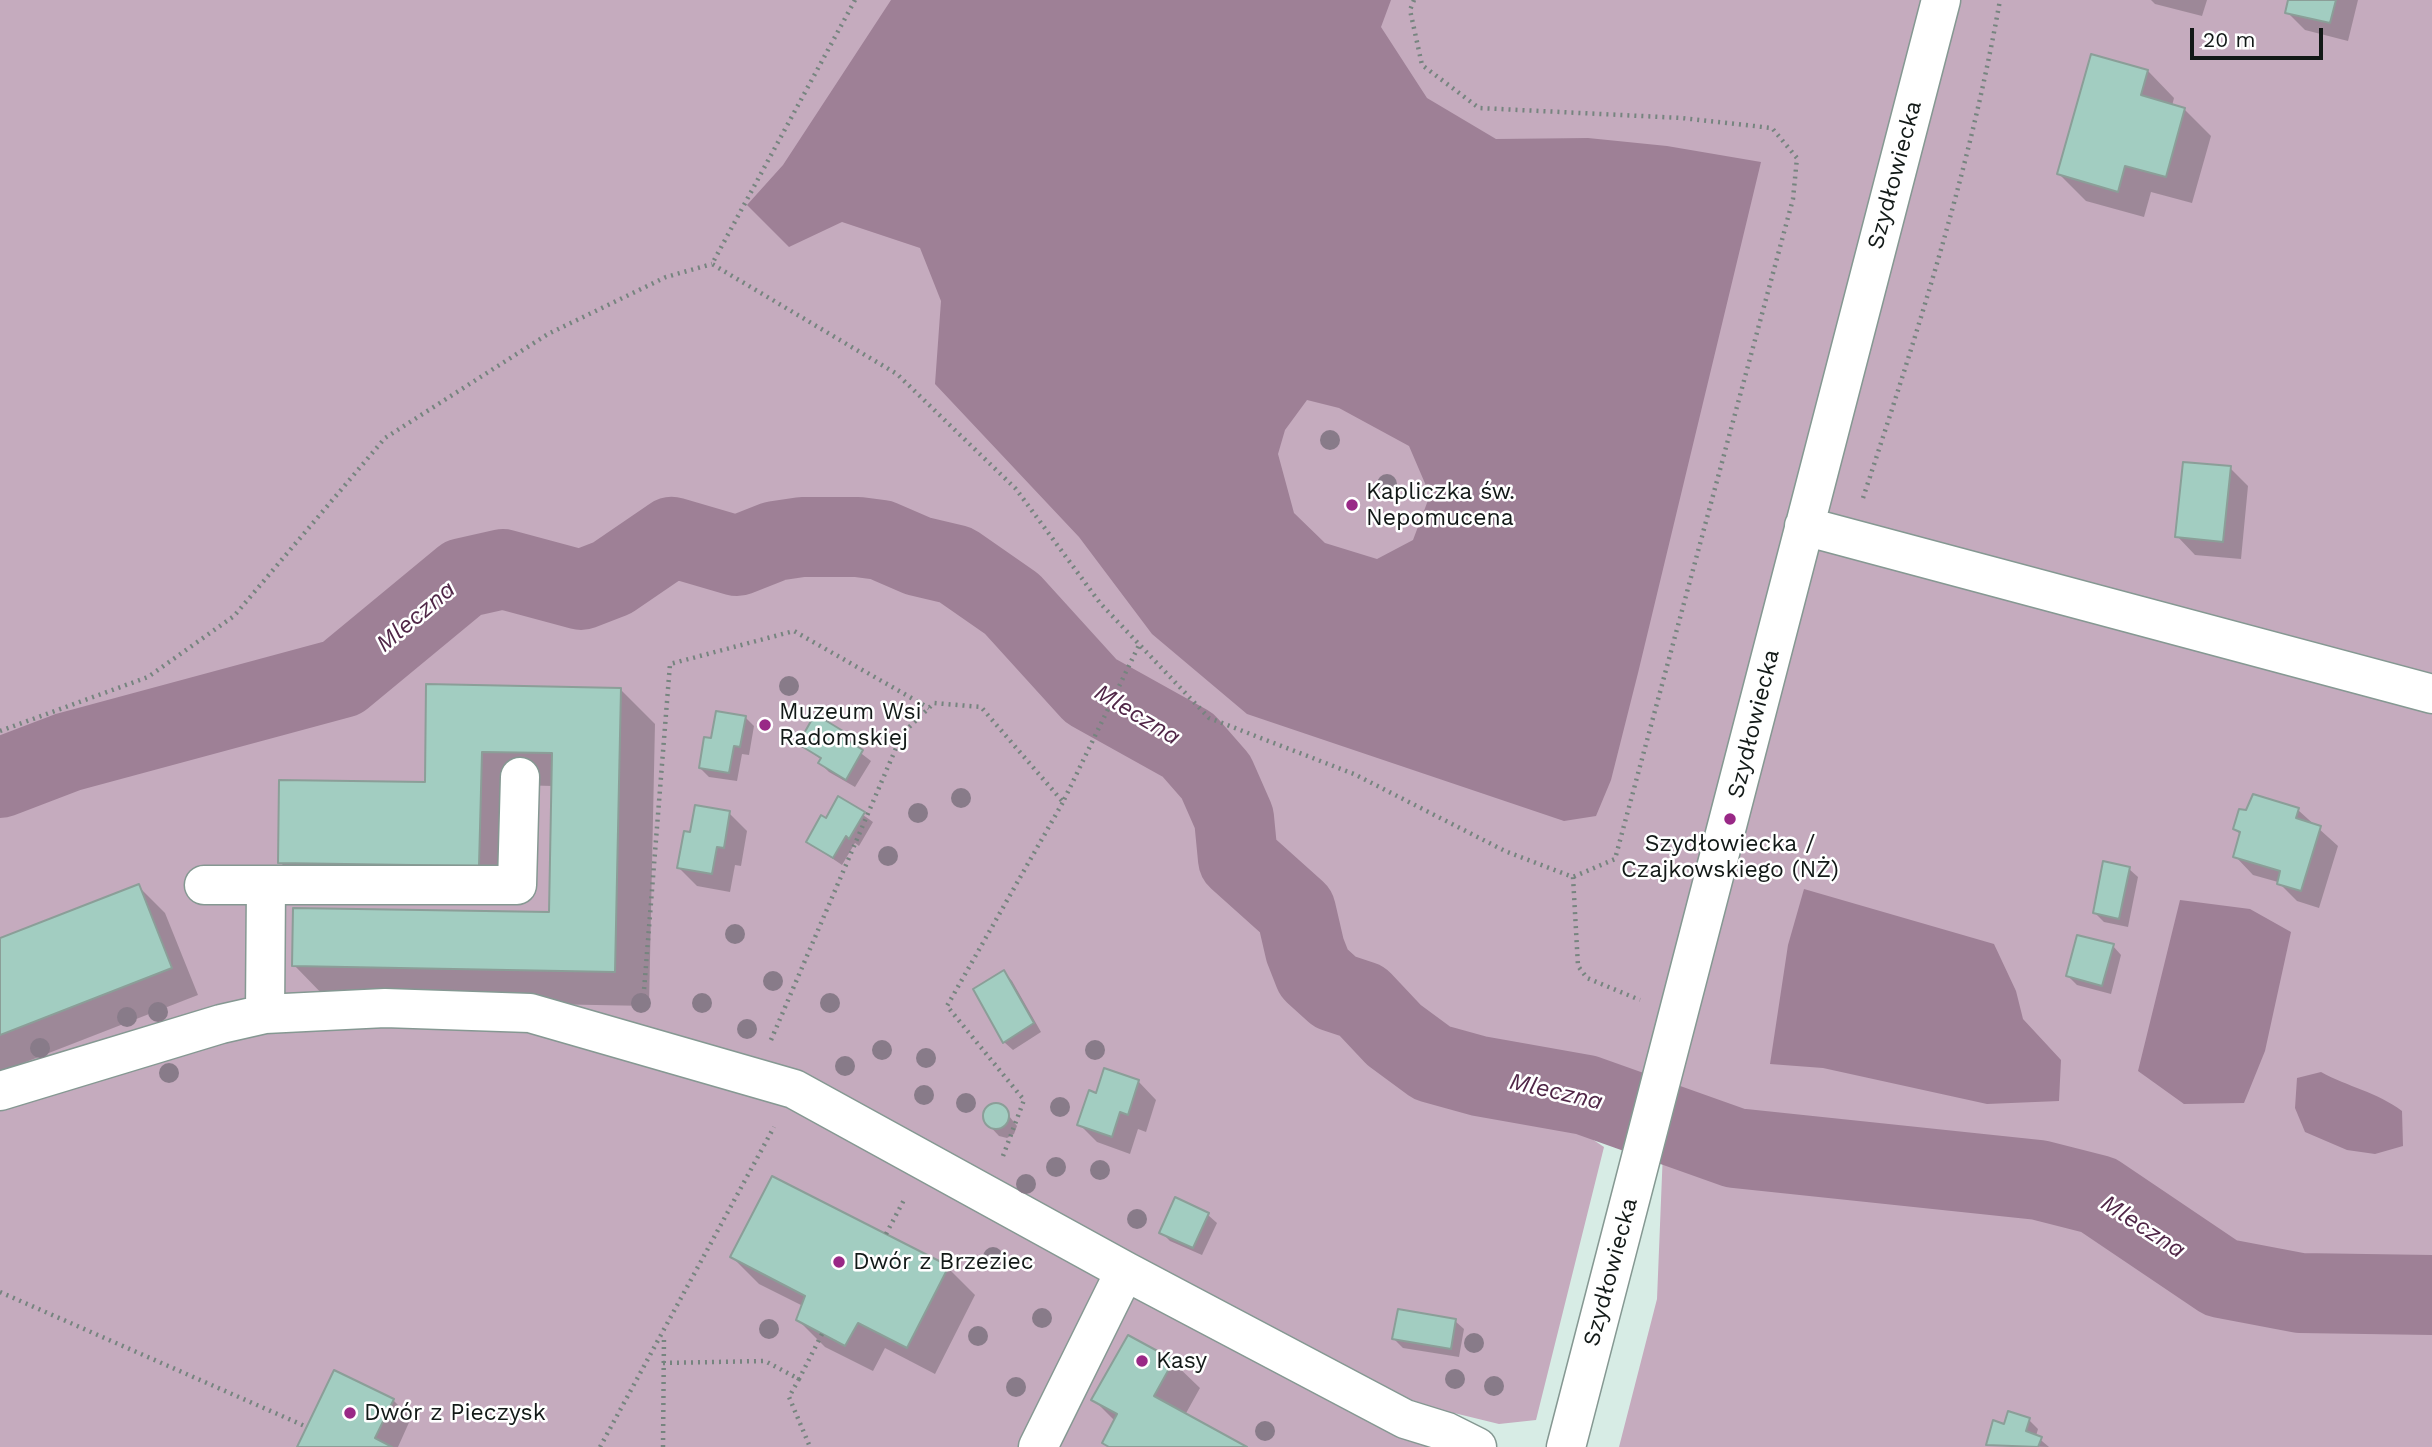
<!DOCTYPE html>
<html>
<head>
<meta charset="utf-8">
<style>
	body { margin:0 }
	#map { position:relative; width:2432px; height:1447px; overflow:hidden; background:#d7ece5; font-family:"Work Sans",sans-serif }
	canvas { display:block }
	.scale { position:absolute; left:2190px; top:28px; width:133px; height:32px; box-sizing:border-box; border:4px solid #121917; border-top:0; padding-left:9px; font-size:21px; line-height:24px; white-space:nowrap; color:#121917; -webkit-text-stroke:5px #fff; paint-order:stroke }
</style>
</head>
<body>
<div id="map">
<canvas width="2432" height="1447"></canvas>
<div class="scale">20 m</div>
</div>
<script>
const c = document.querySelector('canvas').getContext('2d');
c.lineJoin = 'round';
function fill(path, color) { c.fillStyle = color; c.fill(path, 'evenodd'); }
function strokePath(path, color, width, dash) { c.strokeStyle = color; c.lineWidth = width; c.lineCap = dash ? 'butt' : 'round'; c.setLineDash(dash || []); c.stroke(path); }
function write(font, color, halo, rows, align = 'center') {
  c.font = font + ' "Work Sans",sans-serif'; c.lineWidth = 5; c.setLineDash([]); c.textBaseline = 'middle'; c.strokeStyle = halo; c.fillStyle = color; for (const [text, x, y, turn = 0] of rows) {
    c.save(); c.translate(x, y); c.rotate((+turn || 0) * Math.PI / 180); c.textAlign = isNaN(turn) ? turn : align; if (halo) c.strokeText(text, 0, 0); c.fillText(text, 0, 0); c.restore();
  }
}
fill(new Path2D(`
	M0,0H2432V1447H1619L1657,1299L1663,1151L1594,1129L1592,1139L1604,1147L1536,1420L1499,1424L1454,1413L1443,1447H0Z`), '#c5abbe');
fill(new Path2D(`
	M891,0H1391L1381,27L1427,98L1496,139L1588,138L1667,146L1761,162L1638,673L1611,780L1596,816L1564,821L1247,714L1152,634L1079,537L935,384L941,301L920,248L842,222L789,247L747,205L783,165ZM1307,400L1339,408L1409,446L1430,495L1413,540L1377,559L1325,543L1294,513L1278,454L1285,430Z
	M1804,889L1994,944L2016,991L2023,1019L2061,1060L2059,1101L1987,1104L1823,1068L1770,1064L1788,945Z
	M2180,900L2250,909L2291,932L2265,1051L2244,1103L2184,1104L2138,1071Z
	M2321,1072C2348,1087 2377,1092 2402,1111L2403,1146L2375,1154L2347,1150L2305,1132L2295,1108L2297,1078Z`), '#9e8096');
fill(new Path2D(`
	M2151,0H2207L2202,16L2155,4Z
	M2290,0H2358L2348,41L2305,30L2287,12Z
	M2148,71L2174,98L2172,106L2184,109L2211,136L2192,203L2151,192L2144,217L2086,201L2059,174Z
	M2230,468L2248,486L2241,559L2195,555L2177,536Z
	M428,686L620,689L655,724L649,1006L328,1000L294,965L550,914L553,786L515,785L513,900L314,897L280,862L427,784Z
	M745,717L754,726L749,755L742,754L737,781L709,777L700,768L713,740Z
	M816,717L842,732L851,741L849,744L871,761L855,787L829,772L820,763L822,760L800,744Z
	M839,798L873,822L859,846L855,843L842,865L808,842Z
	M2298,810L2338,846L2319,908L2297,901L2278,882L2253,875L2235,856L2241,835L2235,829L2247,812Z
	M729,813L747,831L741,866L735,865L730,892L697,886L679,868L692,834Z
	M2129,869L2138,877L2128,927L2104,922L2095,913Z
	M138,886L165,913L198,995L0,1072V940Z
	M2113,946L2121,955L2111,994L2077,985L2068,976Z
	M1004,972L1012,981L1041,1032L1013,1050L1004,1042Z
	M1138,1081L1156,1100L1146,1132L1138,1129L1130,1154L1097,1142L1079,1124L1097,1095Z
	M1001,1106L1017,1126L1014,1134L1007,1138L999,1136L985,1121L988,1108Z
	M773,1178L948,1268L975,1295L935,1374L885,1348L873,1371L825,1347L798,1320L803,1306L759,1284L732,1257Z
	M1208,1215L1217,1223L1202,1255L1170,1241L1161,1232Z
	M1455,1321L1464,1329L1459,1357L1403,1348L1394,1339Z
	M1173,1362L1200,1388L1185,1415L1243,1447H1108L1104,1443L1115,1421L1093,1399Z
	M393,1400L411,1418L398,1447H299Z
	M2029,1420L2038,1429L2036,1436L2049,1447L1988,1445L2005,1426Z`), '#0003');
strokePath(new Path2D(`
	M0,778L68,752L342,678L463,578L503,569L581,590L612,578L672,537L737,556L775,541L802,537H858L881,540L918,556L956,565L1012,604L1091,691L1188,745L1216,777L1234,818L1238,859L1296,911L1305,950L1314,973L1335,992L1362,1001L1394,1035L1432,1063L1479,1076L1586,1095L1735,1148L2039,1180L2098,1195L2221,1278L2300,1293L2432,1295`), '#9e8096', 80);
const building = new Path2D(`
	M2288,0H2336L2330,23L2285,13Z
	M2091,54L2148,70L2141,95L2185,108L2166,177L2125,166L2118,192L2057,174Z
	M2183,462L2231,466L2223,542L2175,537Z
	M426,684L621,688L615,972L292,966L293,908L549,912L552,753L482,752L479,866L278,863L279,780L425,782Z
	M716,711L746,716L740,747L734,746L729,773L699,768L704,737L711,738Z
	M815,714L843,731L840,736L863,750L846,780L818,763L821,758L798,744Z
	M2253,794L2299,808L2296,818L2321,826L2301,891L2277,884L2280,871L2233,857L2240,832L2233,829L2239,809L2246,810Z
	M838,796L865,812L849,839L846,836L833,858L806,842L821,815L826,818Z
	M695,805L730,811L724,848L717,847L712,874L677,868L684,831L690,832Z
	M2103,861L2130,867L2119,919L2093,913Z
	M139,884L172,968L0,1035V938Z
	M2077,935L2114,944L2102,986L2066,976Z
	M1004,970L1034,1023L1003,1043L973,989Z
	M1104,1068L1139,1080L1128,1115L1120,1112L1112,1137L1077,1125L1089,1090L1096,1093Z
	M983 1116a13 13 0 1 1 26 0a13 13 0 1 1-26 0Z
	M772,1176L949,1266L907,1348L858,1323L845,1346L796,1320L805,1296L730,1257Z
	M1175,1197L1209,1213L1193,1248L1159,1233Z
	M1398,1309L1456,1319L1451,1349L1392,1339Z
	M1128,1335L1174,1360L1154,1396L1247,1447H1109L1102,1443L1117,1414L1091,1400Z
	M334,1370L394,1399L375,1438L392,1447H297Z
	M2008,1411L2030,1418L2026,1431L2042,1437L2038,1447L1986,1445L1993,1420L2004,1424Z`);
fill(building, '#a2cdc1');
strokePath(building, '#8b9e98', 2);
const minor = new Path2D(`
	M1804,526L2432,694
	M204,885H517L520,777
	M265,1014L266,886
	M0,1091L221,1024L265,1014L385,1008L530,1013L794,1089L1125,1271L1405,1419L1447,1432L1477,1447
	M1038,1447L1125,1271
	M1566,1447L1941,0`);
strokePath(minor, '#859892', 41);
strokePath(new Path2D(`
	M855,0L712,264L897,374L1016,489L1100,603L1209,718L1354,774L1505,851L1573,877L1578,966L1587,978L1640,1000
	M1414,0L1410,10L1422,65L1479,108L1682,118L1772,128L1797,158L1793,199L1615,859L1573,877
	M1863,498C1917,334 1970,170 2000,0
	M0,731L148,677L234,616L385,438L548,334L666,277L712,264
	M643,1003L670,664L794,631L929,708
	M771,1040L902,734L934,703L981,707L1063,802L1139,645
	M1003,1156L1024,1100L947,1006L1063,802
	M886,1234L905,1198
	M0,1292L307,1427
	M663,1363L765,1361L799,1379L822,1334
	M799,1379L789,1397L810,1447
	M600,1447L774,1127
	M663,1447L664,1336`), '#76847f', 4.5, [2, 5]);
strokePath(minor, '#fff', 38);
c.fillStyle = '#887b89';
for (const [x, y] of [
	[1330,440],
	[1387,484],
	[789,686],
	[961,798],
	[918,813],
	[888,856],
	[735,934],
	[773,981],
	[641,1003],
	[702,1003],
	[830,1003],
	[158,1012],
	[127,1017],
	[747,1029],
	[40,1048],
	[882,1050],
	[1095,1050],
	[926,1058],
	[845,1066],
	[169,1073],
	[924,1095],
	[966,1103],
	[1060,1107],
	[1056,1167],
	[1100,1170],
	[1026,1184],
	[1137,1219],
	[993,1257],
	[1042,1318],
	[769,1329],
	[978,1336],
	[1474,1343],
	[1455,1379],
	[1494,1386],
	[1016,1387],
	[1265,1431]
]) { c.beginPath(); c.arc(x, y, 10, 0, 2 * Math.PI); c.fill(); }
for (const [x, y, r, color] of [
	[1352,505,7,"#992886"],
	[765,725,7,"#992886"],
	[1730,819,7,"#992886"],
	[839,1262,7,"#992886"],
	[1142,1361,7,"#992886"],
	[350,1413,7,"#992886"]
]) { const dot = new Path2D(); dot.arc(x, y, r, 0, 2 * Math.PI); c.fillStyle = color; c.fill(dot); strokePath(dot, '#fff', 2.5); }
write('23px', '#121917', '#fff', [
	["Szydłowiecka",1895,175,-75],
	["Szydłowiecka",1754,724,-76],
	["Szydłowiecka",1611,1272,-75]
]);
write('23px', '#121917', '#fff', [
	["Kapliczka św.",1366,492],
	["Nepomucena",1366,518],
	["Muzeum Wsi",779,712],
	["Radomskiej",779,738],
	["Szydłowiecka /",1730,844,"center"],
	["Czajkowskiego (NŻ)",1730,870,"center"],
	["Dwór z Brzeziec",853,1262],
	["Kasy",1156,1361],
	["Dwór z Pieczysk",364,1413]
], 'left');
write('italic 24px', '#502647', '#fff', [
	["Mleczna",416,617,-40],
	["Mleczna",1137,715,31],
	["Mleczna",1556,1092,13],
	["Mleczna",2143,1227,33]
]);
</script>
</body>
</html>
